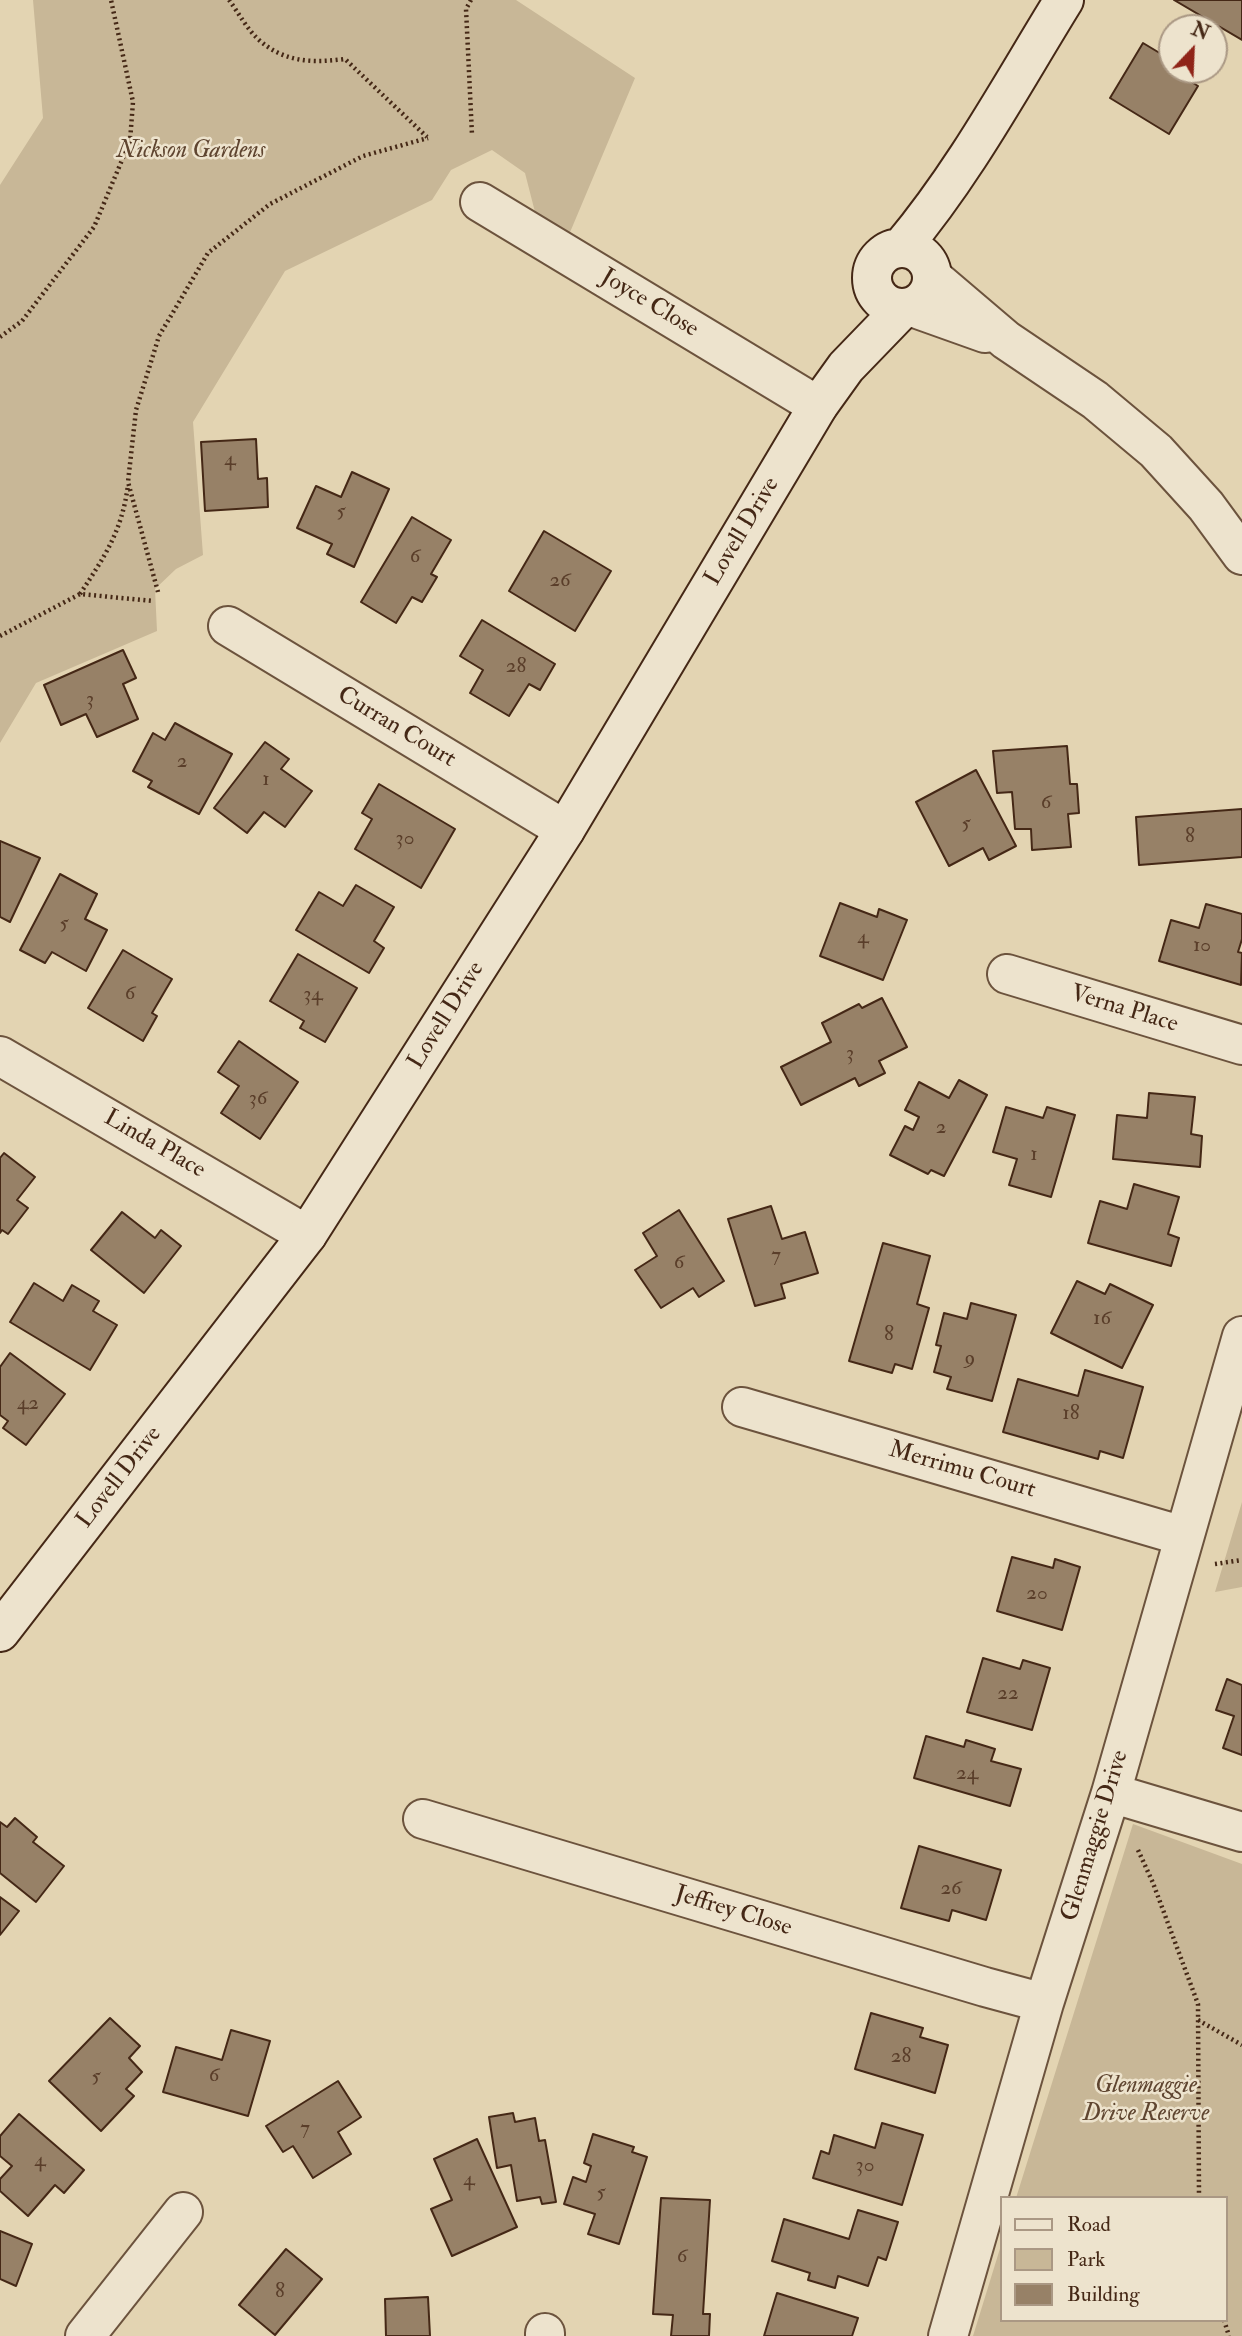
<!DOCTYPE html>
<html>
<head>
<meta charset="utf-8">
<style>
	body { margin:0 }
	#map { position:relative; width:1242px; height:2336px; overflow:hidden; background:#e3d4b2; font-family:"IM FELL Double Pica",serif }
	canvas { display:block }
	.legend { position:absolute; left:1000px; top:2196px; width:228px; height:126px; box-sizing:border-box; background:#ede3cd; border:2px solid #aa9884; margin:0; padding:9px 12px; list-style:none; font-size:21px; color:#452816 }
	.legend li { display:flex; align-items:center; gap:14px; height:35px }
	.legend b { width:35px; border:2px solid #aa9884 }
	.north { position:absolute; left:1158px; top:14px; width:70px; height:70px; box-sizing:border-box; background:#ede3cd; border:2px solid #aa9884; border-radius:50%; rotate:23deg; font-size:19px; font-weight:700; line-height:28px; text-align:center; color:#452816 }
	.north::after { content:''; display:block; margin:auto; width:24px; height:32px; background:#8f2418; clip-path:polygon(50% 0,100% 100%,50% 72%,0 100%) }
</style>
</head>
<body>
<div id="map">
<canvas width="1242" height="2336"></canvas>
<ul class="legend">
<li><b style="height:9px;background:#ede3cd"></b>Road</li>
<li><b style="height:19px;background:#c8b797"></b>Park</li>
<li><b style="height:19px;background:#978167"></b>Building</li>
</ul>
<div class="north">N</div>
</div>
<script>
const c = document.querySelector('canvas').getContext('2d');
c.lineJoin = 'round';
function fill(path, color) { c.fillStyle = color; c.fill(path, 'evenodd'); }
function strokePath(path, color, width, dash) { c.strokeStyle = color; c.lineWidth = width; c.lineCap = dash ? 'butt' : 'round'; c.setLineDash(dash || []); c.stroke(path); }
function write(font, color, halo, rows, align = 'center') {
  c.font = font + ' "IM FELL Double Pica",serif'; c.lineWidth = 5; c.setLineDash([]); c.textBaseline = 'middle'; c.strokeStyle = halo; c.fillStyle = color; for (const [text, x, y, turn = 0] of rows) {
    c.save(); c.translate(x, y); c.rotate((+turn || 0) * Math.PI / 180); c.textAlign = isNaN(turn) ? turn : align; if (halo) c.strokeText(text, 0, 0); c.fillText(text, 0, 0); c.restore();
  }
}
fill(new Path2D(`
	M33,0H516L635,78L568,237L535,212L525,173L492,150L451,170L432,200L285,271L193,422L203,555L176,569L155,589L157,631L36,683L0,743V185L43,118Z
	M1242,1502V1587L1215,1592Z
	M1133,1824L1242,1864V2336H973L1002,2242V2320H1226V2198H1016Z`), '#c8b797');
const building = new Path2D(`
	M1174,0H1242V40Z
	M1143,43L1168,58L1164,65L1198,86L1169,134L1110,98Z
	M256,439L258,479L267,478L268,507L205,511L201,442Z
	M352,472L389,489L354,567L327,554L332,544L297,528L316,486L341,497Z
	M412,517L451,540L431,574L437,577L422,602L412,597L396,623L361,602Z
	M544,531L611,571L575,631L509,591Z
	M482,620L555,664L540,690L529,684L509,716L470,693L483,670L460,656Z
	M123,650L136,678L123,684L138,719L97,737L86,714L61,725L44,685Z
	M175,723L232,754L199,814L148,787L152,781L133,771L153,733L165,740Z
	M265,742L289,759L281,769L312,791L285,827L264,812L247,833L214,808Z
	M1067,746L1070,784H1077L1079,813L1068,814L1071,847L1032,850L1031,829H1015L1012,792L997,793L993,751Z
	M976,770L1016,846L989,860L983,848L949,866L916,802Z
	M379,784L455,829L421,888L355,849L372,819L362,813Z
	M1242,809V857L1139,865L1136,817Z
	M0,841L40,858L10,922L0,917Z
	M60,874L97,894L85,919L107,930L86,971L52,952L45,963L20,950Z
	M356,885L394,907L374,941L384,948L369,973L296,930L319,892L343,906Z
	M840,903L877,917L879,909L907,920L883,980L820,956Z
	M1206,904L1242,914V939L1238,952L1242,953L1241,985L1159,961L1171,920L1199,928Z
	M123,950L172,979L152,1013L157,1016L143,1041L88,1008Z
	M298,954L357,988L325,1042L300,1028L304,1021L270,1001Z
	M882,998L907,1047L879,1061L885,1073L859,1086L855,1078L801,1105L781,1067L831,1042L822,1023L859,1004L862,1008Z
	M239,1041L298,1082L260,1139L221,1113L239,1086L218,1072Z
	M959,1080L987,1095L944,1176L931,1170L928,1174L890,1155L905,1126L913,1130L919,1117L905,1110L919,1082L949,1098Z
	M1149,1093L1195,1097L1191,1134L1202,1136L1200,1167L1113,1159L1117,1115L1147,1118Z
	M1006,1107L1043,1118L1047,1107L1075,1115L1051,1197L1009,1185L1017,1159L993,1152Z
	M4,1153L35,1177L17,1200L28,1208L8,1234L2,1230L0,1233V1158Z
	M1134,1184L1179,1197L1168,1234L1179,1238L1171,1266L1088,1243L1100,1201L1127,1209Z
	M771,1206L782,1239L805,1232L818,1273L781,1284L785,1298L755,1306L728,1219Z
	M679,1210L724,1281L699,1297L693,1288L661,1308L635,1270L657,1256L643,1233Z
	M122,1212L155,1238L161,1230L181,1246L144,1293L91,1250Z
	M883,1243L930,1256L917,1304L929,1308L912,1369L895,1364L892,1373L849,1361Z
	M1077,1281L1105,1294L1110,1284L1153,1305L1122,1368L1051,1333Z
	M34,1283L63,1301L72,1285L99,1301L93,1311L117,1325L90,1370L10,1322Z
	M971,1303L1016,1315L992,1401L947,1389L951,1377L934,1372L941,1346L936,1345L944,1313L967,1319Z
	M10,1353L65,1394L26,1445L3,1428L8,1421L0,1415V1367Z
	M1085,1370L1143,1387L1123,1458L1100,1451L1098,1459L1003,1432L1018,1379L1078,1396Z
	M1012,1557L1053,1568L1055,1559L1080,1567L1062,1630L997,1611Z
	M983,1658L1020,1669L1023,1660L1050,1668L1032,1730L967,1712Z
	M1227,1679L1242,1685V1755L1223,1748L1234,1716L1216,1710Z
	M926,1736L964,1747L966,1740L995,1749L991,1761L1021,1769L1010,1806L914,1778Z
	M15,1818L37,1837L33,1842L64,1866L36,1902L0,1873V1822L7,1827Z
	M919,1846L1001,1870L986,1920L952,1910L949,1921L901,1908Z
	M0,1897L19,1911L0,1935Z
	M871,2013L923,2028L920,2037L948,2045L935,2093L855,2069Z
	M110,2018L140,2046L129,2058L142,2072L126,2089L134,2096L101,2131L49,2081Z
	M231,2030L270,2041L248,2116L163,2092L176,2047L222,2060Z
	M338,2081L361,2117L338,2132L351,2154L313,2178L293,2146L283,2152L266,2126Z
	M513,2113L515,2122L535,2118L539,2141L545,2140L556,2202L542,2204L540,2197L517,2201L511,2165L497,2168L489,2117Z
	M19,2114L84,2170L64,2193L55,2185L28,2216L0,2191V2179L12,2166L0,2156V2136Z
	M882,2123L923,2135L902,2205L813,2178L821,2151L829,2154L834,2135L875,2148Z
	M593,2134L634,2147L632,2152L647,2157L619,2244L588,2234L595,2214L564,2204L573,2177L586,2182L591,2166L584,2163Z
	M477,2139L517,2227L452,2256L431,2209L452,2200L434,2159Z
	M661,2198L710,2200L703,2314H710L709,2336H671L673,2315L653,2314Z
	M858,2210L898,2222L886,2260L878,2257L868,2286L838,2276L835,2288L808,2280L810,2273L772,2261L784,2219L849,2239Z
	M0,2231L32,2244L16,2286L0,2279Z
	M286,2249L322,2279L275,2335L239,2305Z
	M777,2293L858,2318L852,2336H764Z
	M428,2297L430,2336H386L385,2299Z`);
fill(building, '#978167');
strokePath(building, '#452816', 2);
const street = new Path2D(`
	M480,202L818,406
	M932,277L1006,340L1095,400L1156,451L1206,506L1242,555
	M912,307L985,333
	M228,626L565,830
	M1007,974L1242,1045
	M0,1056L307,1235
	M742,1407L1183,1536
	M1111,1793L1242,1832
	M423,1819L985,1987L1044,2003
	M85,2336L183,2212
	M545,2336V2333
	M948,2336L1044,2003L1111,1793L1242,1336`);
const secondary = new Path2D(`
	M872 278a30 30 0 1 1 60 0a30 30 0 1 1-60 0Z
	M901,248C965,172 1012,84 1064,0
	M0,1632L307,1235L565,830L818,406L846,367L903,308`);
strokePath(street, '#6c533d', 42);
strokePath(secondary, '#452816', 42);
strokePath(new Path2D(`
	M229,0C238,12 247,29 258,39C284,63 313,63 345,59L427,137
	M471,0L466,9L472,135
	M0,337L22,321L94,227L130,141L133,102L111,0
	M158,592L128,482L136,410L159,336L208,253L270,204L363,156L428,138
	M80,594C105,556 122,531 128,485
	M0,636L80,594L153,601
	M1215,1564L1242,1560
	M1138,1850L1153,1883L1198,2004L1199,2198
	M1198,2020L1242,2045
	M1224,2320L1229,2336`), '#452816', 4.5, [2, 3.5]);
strokePath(street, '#ede3cd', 38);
strokePath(secondary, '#ede3cd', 38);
write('21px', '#5a3e2a', null, [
	["4",230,460],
	["5",341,512],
	["6",415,557],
	["26",560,581],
	["28",516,667],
	["3",90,700],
	["2",182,762],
	["1",266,780],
	["6",1046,803],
	["5",966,824],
	["8",1190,837],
	["30",405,839],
	["5",64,924],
	["4",863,938],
	["10",1202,946],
	["6",130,994],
	["34",313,995],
	["3",850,1054],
	["36",258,1099],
	["2",941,1128],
	["1",1034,1155],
	["7",776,1256],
	["6",679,1263],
	["16",1102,1319],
	["8",889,1335],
	["9",970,1359],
	["42",28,1404],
	["18",1071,1414],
	["20",1037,1594],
	["22",1008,1694],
	["24",967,1774],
	["26",951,1889],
	["28",901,2057],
	["6",214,2076],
	["5",96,2077],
	["7",305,2129],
	["4",40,2161],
	["30",865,2166],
	["4",469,2180],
	["5",601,2193],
	["6",682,2257],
	["8",280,2292]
]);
write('italic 24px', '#5f4530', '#ede3cd', [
	["Nickson Gardens",191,152],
	["Glenmaggie",1146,2087],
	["Drive Reserve",1146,2115]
]);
write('24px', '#452816', '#ede3cd', [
	["Joyce Close",649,304,31],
	["Lovell Drive",743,532,-59],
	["Curran Court",396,728,31],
	["Verna Place",1124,1010,17],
	["Lovell Drive",447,1016,-58],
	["Linda Place",154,1145,30],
	["Merrimu Court",962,1471,16],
	["Lovell Drive",120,1478,-52],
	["Glenmaggie Drive",1096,1836,-73],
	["Jeffrey Close",733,1912,17]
]);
</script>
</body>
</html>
